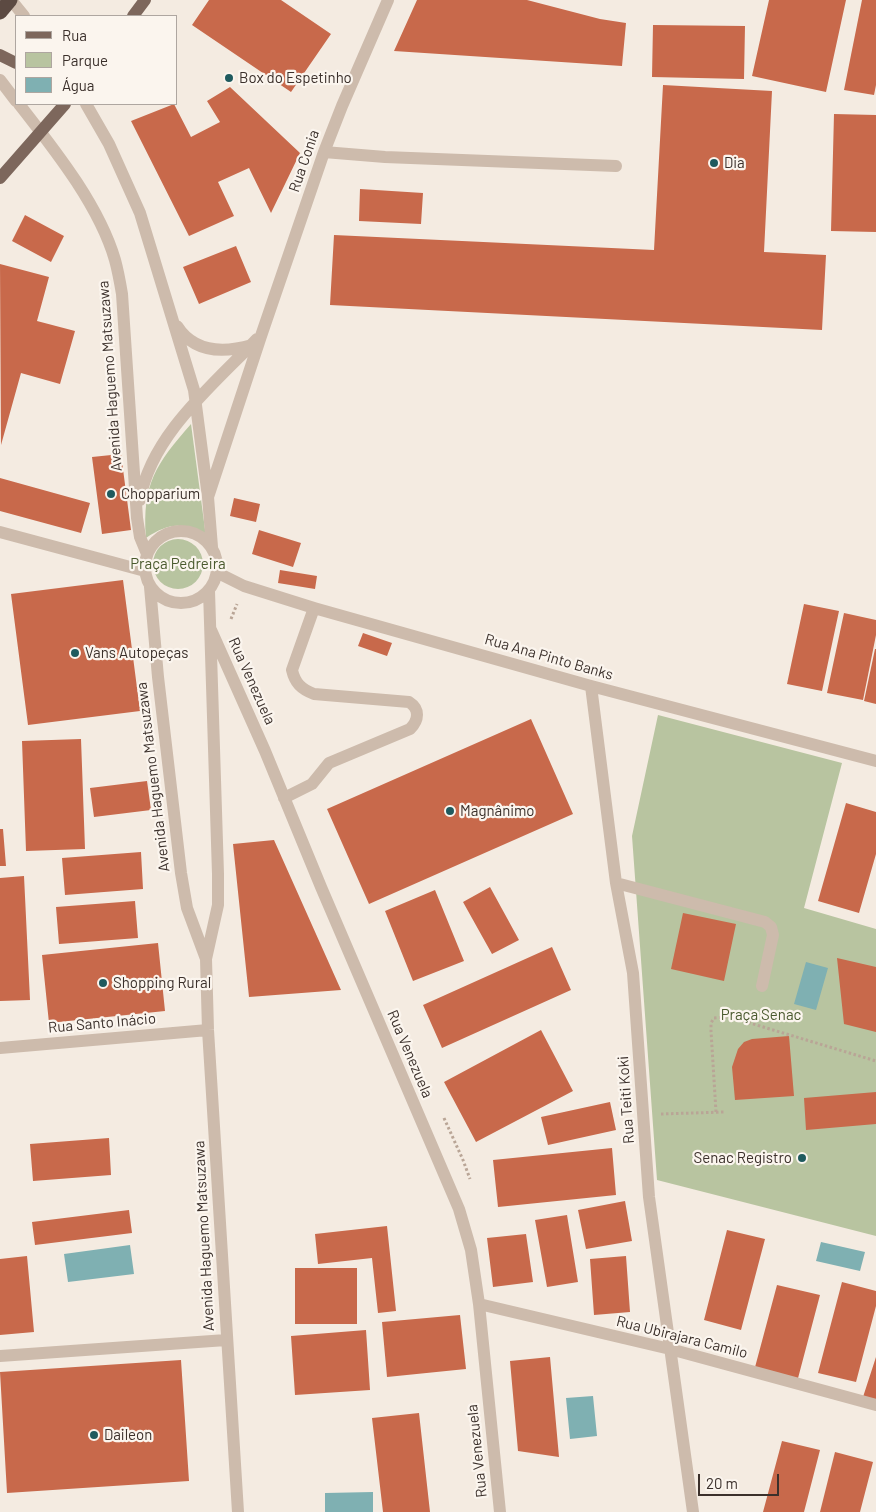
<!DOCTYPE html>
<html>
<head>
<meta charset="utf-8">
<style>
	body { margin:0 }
	#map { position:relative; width:876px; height:1512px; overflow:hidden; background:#f4ebe1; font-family:Barlow,sans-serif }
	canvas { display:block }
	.legend { position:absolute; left:15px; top:15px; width:162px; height:90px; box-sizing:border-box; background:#fbf5ee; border:1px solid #aea6a0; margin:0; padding:6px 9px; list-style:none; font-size:15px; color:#3b302b }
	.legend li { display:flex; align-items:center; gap:10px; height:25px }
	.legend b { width:25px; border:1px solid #aea6a0 }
	.scale { position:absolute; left:698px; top:1474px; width:81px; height:22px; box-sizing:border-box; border:2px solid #3b302b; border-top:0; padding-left:6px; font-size:15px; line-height:18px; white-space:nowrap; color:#3b302b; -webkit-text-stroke:4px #fbf5ee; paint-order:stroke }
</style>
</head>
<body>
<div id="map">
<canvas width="876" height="1512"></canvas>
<ul class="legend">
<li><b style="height:6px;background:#7d675c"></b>Rua</li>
<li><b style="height:14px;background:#b8c4a0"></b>Parque</li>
<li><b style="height:14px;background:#7fb0b2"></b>Água</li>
</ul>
<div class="scale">20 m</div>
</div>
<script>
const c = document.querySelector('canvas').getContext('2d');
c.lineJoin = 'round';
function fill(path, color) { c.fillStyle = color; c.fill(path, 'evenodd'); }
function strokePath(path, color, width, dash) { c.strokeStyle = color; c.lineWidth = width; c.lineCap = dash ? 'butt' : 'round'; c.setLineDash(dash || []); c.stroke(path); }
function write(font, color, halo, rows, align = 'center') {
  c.font = font + ' Barlow,sans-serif'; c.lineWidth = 4.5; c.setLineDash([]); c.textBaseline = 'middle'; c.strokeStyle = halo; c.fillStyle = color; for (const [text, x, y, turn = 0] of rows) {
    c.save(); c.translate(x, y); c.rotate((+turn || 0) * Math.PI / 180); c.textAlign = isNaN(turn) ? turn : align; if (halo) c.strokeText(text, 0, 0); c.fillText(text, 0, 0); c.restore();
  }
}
fill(new Path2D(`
	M191,424L206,537C183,521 169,523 146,538C142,484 156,464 191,424Z
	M153 564a25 25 0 1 1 50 0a25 25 0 1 1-50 0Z
	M658,715L842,763L804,908L876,929V1236L657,1180L632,836Z`), '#b8c4a0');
fill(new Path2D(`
	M806,962L828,968L816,1010L794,1004Z
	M821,1242L865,1252L860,1271L816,1261Z
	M130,1245L134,1274L68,1282L64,1254Z
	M593,1396L597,1436L570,1439L566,1398Z
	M373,1492V1512H325V1493Z`), '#7fb0b2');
fill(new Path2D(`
	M209,0H281L331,34L291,92L192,25Z
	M417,0H527L600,19L626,23L622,66L394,51Z
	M769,0H846L826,92L752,76Z
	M862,0H876V85L874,95L844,90Z
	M653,25L745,26L744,79L652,77Z
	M663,85L772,91L764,252L826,255L822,330L330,305L334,235L654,250Z
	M230,87L300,153L271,213L249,168L218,182L234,216L189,236L131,121L174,104L191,137L220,122L207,101Z
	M834,114L876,115V232L831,231Z
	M360,189L423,193L421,224L359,221Z
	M25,215L64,236L51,262L12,241Z
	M236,246L251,282L199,304L183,267Z
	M0,264L49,277L37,321L75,331L60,384L21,373L1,445Z
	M121,454L131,530L102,534L92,457Z
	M0,478L90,503L81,533L0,511Z
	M234,498L260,504L256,522L230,516Z
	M259,530L301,543L293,567L252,554Z
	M280,570L317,576L315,589L278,583Z
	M123,580L140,711L28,725L11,594Z
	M804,604L839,611L822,691L787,684Z
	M844,613L876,620V635L863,700L827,693Z
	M363,633L392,643L387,656L358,646Z
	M875,649H876V704L864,701Z
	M531,719L573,814L369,904L327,809Z
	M81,739L85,849L26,851L22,741Z
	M147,781L151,810L94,817L90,788Z
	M846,803L876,812V854L859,913L818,901Z
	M0,829H3L6,866H0Z
	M274,840L341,990L249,997L233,844Z
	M141,852L143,889L65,895L62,858Z
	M24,876L30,1000L0,1001V878Z
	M490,887L519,940L492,954L463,902Z
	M435,890L464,961L413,981L385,911Z
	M135,901L138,938L59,944L56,907Z
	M683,913L736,924L724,981L671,969Z
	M158,943L165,1011L49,1023L42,955Z
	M552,947L571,990L442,1048L423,1005Z
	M837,958L876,967V1032L844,1024Z
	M541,1030L573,1091L476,1142L444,1082Z
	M789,1036L794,1096L735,1100L732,1067L738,1049L744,1042L752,1039Z
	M876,1092V1124L806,1130L804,1098Z
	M610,1102L616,1130L548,1145L541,1117Z
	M109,1138L111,1175L33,1181L30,1144Z
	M612,1148L616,1195L498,1207L493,1160Z
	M625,1201L632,1241L586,1249L578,1210Z
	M129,1210L132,1233L35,1245L32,1222Z
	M567,1215L578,1282L547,1287L535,1220Z
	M387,1226L396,1311L378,1313L372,1258L318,1264L315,1234Z
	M727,1230L765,1239L741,1330L704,1320Z
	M526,1234L533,1282L493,1287L487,1238Z
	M27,1256L34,1332L0,1335V1259Z
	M626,1256L630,1312L594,1315L590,1259Z
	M295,1268H357V1324H295Z
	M842,1282L876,1291V1306L856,1382L818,1373Z
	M777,1285L820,1295L797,1382L754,1371Z
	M460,1315L466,1369L387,1377L382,1322Z
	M366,1330L370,1390L295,1395L291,1336Z
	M550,1357L559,1457L518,1451L510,1361Z
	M876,1357V1400L863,1397Z
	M181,1360L189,1481L7,1493L0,1372Z
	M419,1413L430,1512H383L372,1418Z
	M782,1441L820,1450L804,1512H763Z
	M835,1452L873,1462L860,1512H820Z`), '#c8694b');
strokePath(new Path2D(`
	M231,619L237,604
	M716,1112L711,1031V1023L714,1018L730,1017L876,1061
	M661,1114L724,1112
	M444,1118L463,1160L470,1179`), '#b9a596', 3, [2.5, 2.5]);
strokePath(new Path2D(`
	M11,0L24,16
	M0,80L16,101
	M19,104C54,149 99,205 115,260C118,271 120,282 122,294L137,518L140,537L147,554
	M86,104L109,144L140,213L194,390L208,497L212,547
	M324,152L385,157L616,166
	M177,326C194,353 224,353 252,345
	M208,497L261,336L324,152L342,106L388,0
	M140,500C151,435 213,385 257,339
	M145 567a36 36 0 1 1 72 0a36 36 0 1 1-72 0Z
	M0,532L145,571
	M218,573L244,586L314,608L591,686L876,761
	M150,587L158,677L181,873L187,908L206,959
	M209,591L218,874V905L206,959L208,1030L238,1512
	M211,630L265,751L321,887L459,1209L471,1250L479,1304L500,1512
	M591,686L616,883L633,973L649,1197L693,1512
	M284,798L312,784L329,763L410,729C419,720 420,709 409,702L314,694C301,689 295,683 292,670L314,608
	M616,883L765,922L771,927L773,935L762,986
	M0,1048L208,1030
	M479,1304L670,1349L876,1405
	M0,1356L226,1340`), '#cdbbac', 12);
strokePath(new Path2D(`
	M133,16L145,0
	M0,55L16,63
	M0,178L65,104`), '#7d675c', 12);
strokePath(new Path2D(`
	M0,12L10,0`), '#5c4a42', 15);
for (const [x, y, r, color] of [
	[229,78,5,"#1f5a5e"],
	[714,163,5,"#1f5a5e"],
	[111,494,5,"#1f5a5e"],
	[75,653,5,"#1f5a5e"],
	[450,811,5,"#1f5a5e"],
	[103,983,5,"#1f5a5e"],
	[802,1158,5,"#1f5a5e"],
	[94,1435,5,"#1f5a5e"]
]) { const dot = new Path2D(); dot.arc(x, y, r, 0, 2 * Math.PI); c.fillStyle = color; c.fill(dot); strokePath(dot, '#fbf5ee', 2); }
write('15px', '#3b302b', '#fbf5ee', [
	["Box do Espetinho",239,78],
	["Dia",724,163],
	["Chopparium",121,494],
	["Vans Autopeças",85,653],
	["Magnânimo",460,811],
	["Shopping Rural",113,983],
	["Senac Registro",792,1158,"right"],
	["Daileon",104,1435]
], 'left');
write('15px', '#3b302b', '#fbf5ee', [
	["Rua Conia",304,161,-71],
	["Avenida Haguemo Matsuzawa",110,376,-94],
	["Rua Ana Pinto Banks",549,657,16],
	["Rua Venezuela",252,681,66],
	["Avenida Haguemo Matsuzawa",153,777,-97],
	["Rua Santo Inácio",102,1023,-5],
	["Rua Venezuela",410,1054,67],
	["Rua Teiti Koki",626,1100,-94],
	["Avenida Haguemo Matsuzawa",204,1236,-93],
	["Rua Ubirajara Camilo",682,1337,14],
	["Rua Venezuela",477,1451,-96]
]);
write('15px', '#4a5a2e', '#fbf5ee', [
	["Praça Pedreira",178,564],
	["Praça Senac",761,1015]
]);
</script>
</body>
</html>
